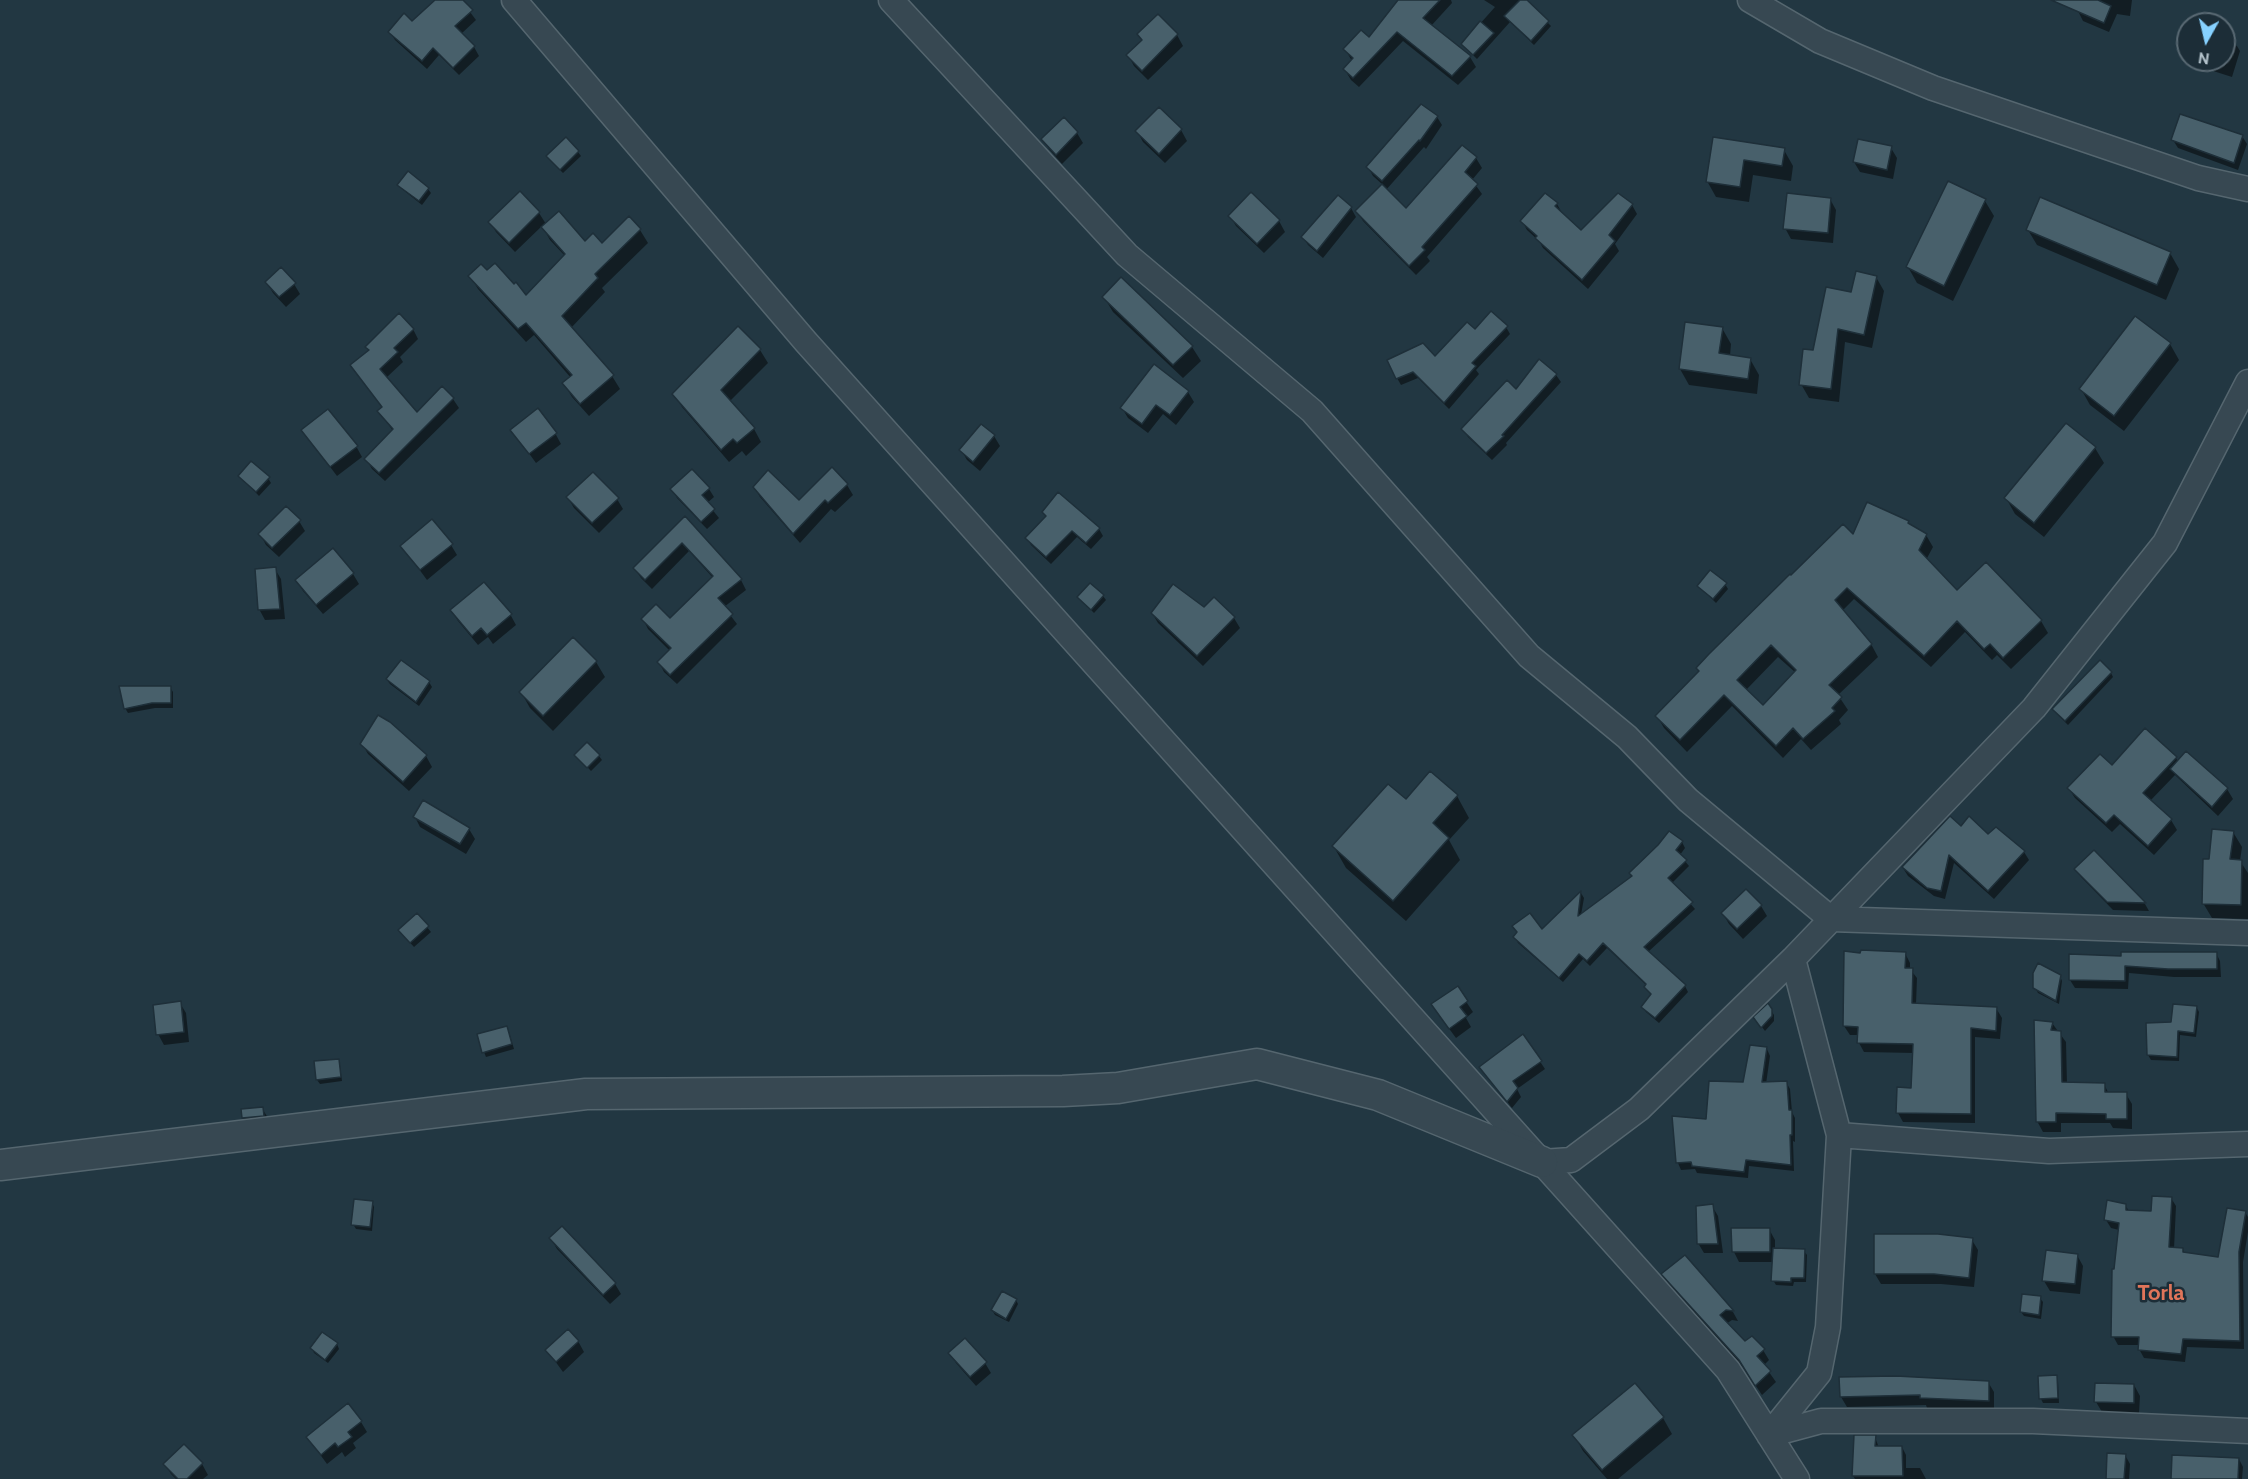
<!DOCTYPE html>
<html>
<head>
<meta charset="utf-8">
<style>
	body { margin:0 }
	#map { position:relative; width:2248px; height:1479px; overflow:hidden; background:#223742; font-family:Cabin,sans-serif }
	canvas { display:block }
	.north { position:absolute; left:2176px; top:12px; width:60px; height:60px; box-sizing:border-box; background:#1c2d37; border:2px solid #596973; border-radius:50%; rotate:188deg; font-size:16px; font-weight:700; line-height:24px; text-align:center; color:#b4c3cc }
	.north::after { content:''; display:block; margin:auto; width:21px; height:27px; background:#86d1ff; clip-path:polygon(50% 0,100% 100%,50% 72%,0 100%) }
</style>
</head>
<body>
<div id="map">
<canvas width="2248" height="1479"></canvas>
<div class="north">N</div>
</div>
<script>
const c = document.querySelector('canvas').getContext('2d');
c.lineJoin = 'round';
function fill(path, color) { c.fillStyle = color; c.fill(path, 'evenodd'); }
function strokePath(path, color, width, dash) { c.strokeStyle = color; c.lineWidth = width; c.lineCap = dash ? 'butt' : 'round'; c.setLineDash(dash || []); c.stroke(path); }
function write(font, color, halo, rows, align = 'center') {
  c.font = font + ' Cabin,sans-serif'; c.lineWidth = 5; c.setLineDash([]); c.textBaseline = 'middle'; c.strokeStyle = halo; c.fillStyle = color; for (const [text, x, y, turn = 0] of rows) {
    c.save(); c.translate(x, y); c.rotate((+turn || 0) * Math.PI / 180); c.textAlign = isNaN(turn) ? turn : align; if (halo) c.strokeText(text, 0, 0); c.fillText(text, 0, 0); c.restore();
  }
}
fill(new Path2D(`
	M437,0H461L476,20L461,34L474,47L479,56L459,75L439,55L427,69L395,40L390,32L412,23Z
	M1400,0H1451L1452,3L1431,26L1470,57L1476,67L1458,85L1403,41L1359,87L1351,80L1345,70L1352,61L1345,49L1369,39Z
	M1484,0H1525L1551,26L1534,45L1510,22L1477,59L1462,44L1495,7Z
	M2083,0H2132L2130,16L2117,14L2109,32L2083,21L2078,11Z
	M1158,16L1177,35L1183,46L1148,80L1134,66L1128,55L1143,41Z
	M2224,40L2237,46L2240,51L2232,77L2207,69L2204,64L2206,60H2224Z
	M1159,109L1181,130L1187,141L1165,163L1143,142L1137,131Z
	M1437,117L1442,125L1426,149L1424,147L1386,190L1406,210L1462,147L1476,158L1482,168L1472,180L1482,194L1427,257L1430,261L1416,275L1363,221L1357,211L1383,185L1373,176L1368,167Z
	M1077,133L1083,143L1062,164L1049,149L1043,139Z
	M2242,136L2247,144L2238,170L2178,148L2173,140Z
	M1714,139L1784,150L1793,166L1791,181L1753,175L1749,202L1716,197L1707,181Z
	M1891,148L1897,158L1893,179L1860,172L1854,162Z
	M578,152L581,156L563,173L551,161Z
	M399,185L428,189L431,193L422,205L402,189Z
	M1251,194L1279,221L1285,232L1264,253L1236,226L1230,216Z
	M1338,197L1351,208L1356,217L1323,258L1308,245L1303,237Z
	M1830,199L1836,210L1833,243L1791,239L1785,228Z
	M1985,201L1994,216L1953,301L1917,283L1908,267Z
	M1557,204L1562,213L1581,232L1632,205L1637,214L1615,244L1619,251L1588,289L1543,248L1539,241L1527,230L1522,221Z
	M539,213L546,224L585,243L602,245L640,230L648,243L602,288L605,292L571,328L612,376L620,389L589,416L572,397L564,384L571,378L534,335L526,342L478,289L470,276L487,272L526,298L565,256L550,240L542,226L515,252L496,232L490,222Z
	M2028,230L2170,253L2179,269L2166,300L2037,245Z
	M1876,277L1884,291L1872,348L1845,342L1839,402L1809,398L1801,384L1814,351L1853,294Z
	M267,283L294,284L300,294L286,307L273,293Z
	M1104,297L1192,347L1201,361L1183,378L1113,312Z
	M1506,327L1510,334L1476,370L1479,374L1449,409L1418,378L1401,385L1397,378L1435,358L1475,331Z
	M1722,328L1731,344L1730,356L1750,359L1759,375L1757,394L1689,385L1680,369Z
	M413,329L418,339L400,357L403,362L386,378L417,414L442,388L453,399L459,408L385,481L372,469L366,459L393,431L379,411L383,408L352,365L369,351L367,347Z
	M2170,344L2179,360L2124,431L2090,405L2081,389Z
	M760,350L768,363L729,402L754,429L761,442L746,456L742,451L729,462L682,407L674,394Z
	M1556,375L1561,382L1506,443L1507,445L1492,460L1468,437L1463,429L1517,391Z
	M1188,392L1194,402L1176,425L1163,414L1148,433L1128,418L1122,408Z
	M982,426L994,436L1000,446L980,471L967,460L961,450Z
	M512,430L555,433L561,444L536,463Z
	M303,431L356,446L362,457L337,476Z
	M2095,448L2104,463L2044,537L2015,514L2006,498Z
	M240,476L268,478L271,483L259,496Z
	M847,485L853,495L835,512L831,509L800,543L760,497L754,487L799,502Z
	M672,489H709L714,497L707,503L719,518L707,529L677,498Z
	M568,498L617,499L623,509L599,533L574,508Z
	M1043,512L1099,529L1103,536L1091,549L1077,537L1051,564L1031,545L1027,538L1047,518Z
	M685,518L741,580L746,590L724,607L737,624L677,684L664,672L659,662L670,651L648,629L643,619L670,620L713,578L689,551L652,589L641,578L635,569Z
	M299,521L305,531L279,557L266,545L260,534Z
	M1908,523L1910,526L1926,535L1933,547L1926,560L1957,592L1986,565L2041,621L2048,633L2011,669L1997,655L1992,660L1965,632L1931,667L1854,599L1842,611L1871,644L1878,657L1838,695L1848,710L1839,720L1841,724L1811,750L1801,739L1783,758L1732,706L1687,752L1664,728L1657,716L1700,672L1698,669L1853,537ZM1778,657L1796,673L1763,707L1746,690Z
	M451,545L457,555L427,580L402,546Z
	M275,569L281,579L285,619L265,620L259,609Z
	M353,574L359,584L323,614L303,591L297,581Z
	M1725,584L1728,589L1716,603L1699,586Z
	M1103,596L1106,600L1094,613L1078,597Z
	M1205,609L1234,618L1240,628L1203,666L1158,623L1152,613Z
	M452,611L510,614L516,625L493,644L488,637L478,645L458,621Z
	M596,662L605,677L553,731L530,708L521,692Z
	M2111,673L2113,677L2068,725L2057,714L2054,709Z
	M387,680L429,682L432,687L419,706L390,684Z
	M170,687L173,692V708H155L128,713L125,708Z
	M389,723L426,756L432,767L409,791L368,754L362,744Z
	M576,755L599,756L602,760L591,771Z
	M2176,758L2178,762L2227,789L2233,799L2218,816L2175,775L2150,801L2171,820L2177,830L2154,855L2120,824L2112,832L2075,798L2069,789L2112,767Z
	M1457,796L1469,818L1449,840L1460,860L1406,921L1346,868L1334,847L1406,801Z
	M415,817L469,829L475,839L466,854L420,827Z
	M1961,828L1988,837L2024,852L2029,860L1994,899L1954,863L1945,899L1934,896L1908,876L1903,868Z
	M2233,832L2242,847L2240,861L2248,873V919L2212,918L2203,903Z
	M1669,833L1682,842L1685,848L1680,855L1689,866L1672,883L1695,909L1648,952L1685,986L1688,992L1659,1023L1646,1012L1643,1007L1652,996L1645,987L1647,986L1607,948L1590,966L1583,959L1563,982L1518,943L1515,937L1542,931L1581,893L1584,898L1581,915L1633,877Z
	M2094,852L2145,904L2149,911L2113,910L2081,877L2076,869Z
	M1746,891L1761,906L1767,916L1743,939L1729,924L1723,914Z
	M417,915L431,932L414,947L403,935Z
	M1905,953L1910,963V969L1917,978L1916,1004L1996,1008L2002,1018L2000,1039L1975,1037V1123L1903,1122L1898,1113L1912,1089L1914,1053L1864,1052L1859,1043V1035H1850L1844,1026L1862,955Z
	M2216,953L2220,961L2221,977H2174L2129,973L2128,989L2075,988L2070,980L2123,957Z
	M2060,976L2062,981L2059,1004L2038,993L2035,988Z
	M1457,988L1473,1012L1466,1018L1471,1027L1456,1038L1439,1015Z
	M180,1003L186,1013L189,1042L164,1045L158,1034Z
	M2197,1008L2199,1012L2196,1037L2180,1035L2179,1061L2151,1060L2148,1055L2172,1023Z
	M1771,1010L1774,1015V1021L1765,1031L1758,1022Z
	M2052,1023L2066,1042L2067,1084H2104L2109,1094H2126L2132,1104V1129L2113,1128L2110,1123H2061V1132H2043L2037,1121Z
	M509,1032L514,1049L486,1057L484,1052Z
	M1523,1036L1545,1069L1517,1089L1521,1097L1512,1108L1481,1067Z
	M1767,1049L1770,1056L1766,1084L1786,1082L1790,1089L1792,1112L1795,1118V1142L1793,1141L1794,1171L1749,1166L1748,1178L1697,1173L1695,1169L1681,1170L1678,1163L1674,1118L1708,1121L1745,1084Z
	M338,1060L340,1065L342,1081L320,1084L317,1080Z
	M262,1108L268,1118L249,1128L243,1118Z
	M2171,1198L2176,1206L2174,1249L2183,1250L2185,1254L2220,1258L2245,1212L2248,1217V1232L2243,1262L2244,1349L2187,1347L2185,1362L2144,1358L2139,1349L2140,1345H2118L2113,1336L2115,1271L2119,1230L2111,1228L2106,1220L2125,1205L2129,1211L2152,1212Z
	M372,1202L374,1207L372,1231L356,1229L353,1224Z
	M1712,1206L1718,1216L1723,1253H1704L1698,1243Z
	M1769,1229L1775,1240V1250L1804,1251L1807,1255L1806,1282H1794L1793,1286L1776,1285L1773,1280L1774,1262H1739L1734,1252Z
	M551,1239L615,1284L621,1294L610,1304L557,1249Z
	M1972,1240L1978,1250L1974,1287L1941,1284H1881L1875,1274Z
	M2077,1255L2083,1266L2080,1294L2050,1291L2044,1281Z
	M1685,1257L1733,1312L1738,1321L1732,1320L1726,1324L1745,1343L1763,1350L1769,1360L1764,1365L1776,1382L1762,1395L1746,1371L1669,1285L1663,1275Z
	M2040,1298L2043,1302L2041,1319L2024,1316L2021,1312Z
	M1016,1300L1018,1304L1009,1322L995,1315L992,1310Z
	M578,1341L584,1352L563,1372L547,1350Z
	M337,1344L339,1349L328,1363L314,1353L312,1348Z
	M950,1353L985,1363L991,1373L976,1386L956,1363Z
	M2056,1377L2058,1381L2059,1403H2043L2041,1399Z
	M1988,1382L1994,1392V1411L1927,1408L1926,1405L1847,1407L1841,1397Z
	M1635,1385L1663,1418L1672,1434L1618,1479H1607L1583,1451L1574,1435Z
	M2134,1385L2140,1396L2139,1413L2102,1412L2096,1402Z
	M361,1422L367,1432L353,1443L356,1448L345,1457L342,1452L327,1464L308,1438Z
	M1875,1437L1879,1448L1902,1447L1906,1455V1468H1920L1926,1479H1855L1853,1476Z
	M184,1446L202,1464L208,1475L203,1479H176L171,1474L165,1464Z
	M2125,1455L2130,1464L2129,1479H2107Z
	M2239,1459L2243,1467L2242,1479H2173Z`), '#0007');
const building = new Path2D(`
	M435,0H463L473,10L455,26L475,46L453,68L433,48L422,61L388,32L404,13L412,21Z
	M1398,0H1440L1423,18L1471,56L1452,76L1397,32L1353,78L1343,69L1353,58L1343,49L1361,30L1369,37Z
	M1520,0H1527L1549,21L1531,41L1504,16Z
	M2051,0H2098L2111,6L2104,23Z
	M1158,14L1178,34L1142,71L1126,55L1142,40L1137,34Z
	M1480,21L1494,33L1473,55L1461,44Z
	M1421,104L1438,116L1420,141L1419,140L1382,181L1366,167Z
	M1159,107L1182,129L1159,154L1135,131Z
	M2180,114L2243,135L2234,163L2171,140Z
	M1064,117L1078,132L1056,155L1041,139Z
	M566,137L579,151L560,170L546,156Z
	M1713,137L1785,148L1782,166L1744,160L1740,187L1706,182Z
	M1858,139L1892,146L1887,170L1853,162Z
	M1462,145L1477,157L1465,172L1478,184L1422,247L1425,250L1409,266L1355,211L1382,184L1406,208Z
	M408,171L429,188L419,201L397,185Z
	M1948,181L1986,199L1944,286L1906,267Z
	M520,191L540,212L509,243L488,222Z
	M1251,192L1280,220L1257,244L1228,216Z
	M1545,193L1558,203L1555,206L1581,230L1618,193L1633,204L1609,235L1615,241L1582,280L1535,238L1537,236L1520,221Z
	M1787,193L1831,198L1828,233L1783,229Z
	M1338,195L1352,207L1317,251L1301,237Z
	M2040,197L2171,252L2157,285L2026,230Z
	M559,211L585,241L593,233L602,243L629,216L641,229L595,274L598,278L562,316L614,375L580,404L562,383L572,375L526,323L518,329L468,276L481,264L487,270L495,263L514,284L516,282L526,295L565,254L541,227Z
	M281,267L296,283L279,297L265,282Z
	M1856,271L1877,276L1864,335L1838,329L1831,389L1799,385L1803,349L1813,350L1826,287L1851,292Z
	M1121,277L1193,346L1173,365L1102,297Z
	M1491,311L1508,326L1472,363L1476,366L1444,403L1413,372L1396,379L1387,360L1423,343L1435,356L1467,322L1475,329Z
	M399,313L414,329L394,348L398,352L380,369L417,412L442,386L454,398L379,473L364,459L393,429L377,411L382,407L350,365L369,350L365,347Z
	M2135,316L2171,343L2114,416L2079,389Z
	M1685,322L1723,327L1719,353L1751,358L1748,379L1679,369Z
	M738,326L761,349L721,390L755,428L737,443L733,439L721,450L672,394Z
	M1539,359L1557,374L1502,435L1504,436L1486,453L1461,429L1507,380L1516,389Z
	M1154,364L1189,391L1170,415L1156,405L1142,424L1120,408Z
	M538,408L557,433L529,454L510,430Z
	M328,409L358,446L330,467L301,430Z
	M2066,423L2096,447L2034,523L2004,498Z
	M981,424L995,435L973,462L959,450Z
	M251,461L270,477L256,492L238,476Z
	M832,467L848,484L828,503L825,500L793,534L753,487L768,470L799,500Z
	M692,469L710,488L702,495L715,509L701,522L670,489Z
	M593,472L619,498L592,523L566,497Z
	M1058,492L1100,528L1086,543L1072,531L1046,557L1025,538L1046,516L1042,512Z
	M1867,502L1909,521L1908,523L1927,534L1919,550L1957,590L1986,562L2042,620L2003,658L1990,644L1984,649L1957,621L1924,656L1847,588L1835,600L1872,644L1829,685L1842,697L1832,708L1835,711L1803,739L1793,728L1776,746L1724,695L1680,740L1655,716L1699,671L1696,668L1709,654L1790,574L1791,575L1843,524L1853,534ZM1771,645L1796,670L1763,705L1737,680Z
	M286,506L301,520L272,548L258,534Z
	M685,516L742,579L718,598L733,614L670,675L657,662L671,648L641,619L656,604L670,618L713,576L682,543L645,580L633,568Z
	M432,519L453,544L420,570L400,546Z
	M333,548L354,573L316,605L295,580Z
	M276,567L280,609L258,610L255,569Z
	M1710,570L1727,583L1713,599L1697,586Z
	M484,582L512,614L487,635L481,628L472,636L450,610Z
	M1090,583L1104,595L1091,610L1077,597Z
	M1173,584L1204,607L1214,597L1235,617L1197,656L1151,613Z
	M573,637L597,661L543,716L519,692Z
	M401,660L430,681L416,702L386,679Z
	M2100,660L2112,672L2065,721L2052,709Z
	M119,686H171V703H152L124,709Z
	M378,715L390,722L427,755L403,782L360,744Z
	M2145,728L2177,757L2143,793L2172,819L2148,846L2114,815L2106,823L2067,788L2100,754L2112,765Z
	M587,742L600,755L587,768L574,755Z
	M2186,751L2228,788L2212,807L2170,769Z
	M1430,771L1458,795L1433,823L1449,838L1393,901L1332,846L1388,784L1406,799Z
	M423,800L470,828L460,844L413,817Z
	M1950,816L1961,826L1969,816L1988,834L1996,827L2025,851L1988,891L1949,855L1941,891L1927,888L1902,867Z
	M2212,829L2234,831L2230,859L2242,860L2241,905L2202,904L2203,859H2209Z
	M1669,831L1683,841L1676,850L1687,860L1668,878L1693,902L1644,947L1686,985L1655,1018L1641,1007L1651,994L1644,987L1646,984L1603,943L1587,961L1579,954L1559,978L1513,937L1517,932L1512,926L1530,913L1542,929L1581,891L1578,916L1632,876L1629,873L1658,845Z
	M2094,850L2146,903L2107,902L2074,869Z
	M1746,889L1762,905L1737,929L1721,913Z
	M417,913L429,926L410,943L398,930Z
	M1861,950L1906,952L1905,968H1913L1912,1003L1997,1007L1996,1031L1971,1028V1114L1896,1113L1897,1087L1911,1088L1913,1044L1857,1043L1858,1027L1843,1026L1844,951L1860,953Z
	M2121,952H2217V969H2168L2125,966V981L2069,980V954L2121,956Z
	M2038,963L2061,975L2056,1001L2033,988V973Z
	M1458,986L1468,1001L1460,1007L1467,1016L1449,1029L1431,1004Z
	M181,1001L184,1032L156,1035L153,1005Z
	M1768,1003L1772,1009V1016L1761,1028L1753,1017Z
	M2173,1004L2197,1006L2194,1033L2178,1031L2177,1057L2147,1055L2146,1023L2171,1022Z
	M2034,1020L2053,1022L2051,1030L2061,1031L2062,1082L2105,1083V1092H2127V1119H2106V1114L2056,1113V1122H2036Z
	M507,1026L512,1044L482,1053L477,1034Z
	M1523,1034L1542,1061L1513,1081L1518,1088L1507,1102L1479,1067Z
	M1750,1045L1767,1047L1762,1082L1787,1081L1789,1110H1792V1135H1790L1791,1165L1746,1160L1744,1172L1692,1166L1691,1162L1676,1163L1672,1116L1706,1119L1709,1081L1743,1082Z
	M339,1059L341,1077L316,1080L314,1061Z
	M263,1107L264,1116L242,1118L241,1109Z
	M2152,1196L2172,1197L2169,1247L2183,1248V1252L2218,1257L2227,1208L2246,1211L2239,1252L2240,1341L2183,1339L2181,1354L2138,1350L2139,1337H2111L2112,1269H2114L2119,1223L2104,1220L2107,1200L2126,1204V1210L2151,1211Z
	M354,1199L373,1201L370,1227L351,1225Z
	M1713,1204L1718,1244H1697L1696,1206Z
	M562,1226L616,1283L603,1295L549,1238Z
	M1731,1228H1770V1252H1732Z
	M1874,1234H1938L1973,1238L1969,1278L1934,1274H1874Z
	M1773,1248L1805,1249L1804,1278H1791V1282L1771,1281Z
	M2046,1250L2078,1254L2075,1284L2042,1281Z
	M1685,1255L1734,1311L1726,1310L1720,1315L1745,1341L1752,1336L1765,1349L1757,1356L1771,1371L1755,1386L1739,1360L1661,1274Z
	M1002,1291L1017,1299L1006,1319L991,1310Z
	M2022,1294L2041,1296L2039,1315L2020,1312Z
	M568,1329L579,1341L556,1362L545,1350Z
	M322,1332L338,1343L325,1360L310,1348Z
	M965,1338L987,1362L970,1377L948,1353Z
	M2057,1375L2058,1398L2039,1399L2038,1376Z
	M1896,1376L1989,1381V1401L1920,1398V1395L1840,1397L1839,1377Z
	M1635,1383L1664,1417L1602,1470L1572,1435Z
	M2095,1383L2134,1384V1403L2094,1402Z
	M348,1403L362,1421L348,1432L352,1437L338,1447L335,1443L321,1455L306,1437Z
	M1854,1435H1876L1875,1446H1902L1903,1476H1852Z
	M184,1444L203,1463L187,1479H178L163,1464Z
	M2107,1453L2126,1454L2124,1479H2106Z
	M2172,1455L2239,1458L2238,1479H2171Z`);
fill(building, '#48606b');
strokePath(building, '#1e2f39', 1.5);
const minor = new Path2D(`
	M514,0L806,342L1728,1370L1797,1479
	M891,0L1127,255L1312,411L1529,656L1627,737L1688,800L1831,919L2248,933
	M1750,0L1820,41L1933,88L2198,178L2248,189
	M1839,1135L2049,1151L2248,1144
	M1542,1162L1571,1160L1639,1109L1793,959L2034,708L2165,543L2248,382
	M1769,1435L1819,1373L1828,1327L1839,1135L1793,959
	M1769,1435L1821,1421H2033L2248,1431`);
const tertiary = new Path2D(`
	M0,1165L586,1094L1063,1091L1118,1088L1257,1064L1378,1095L1542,1162`);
strokePath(minor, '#55666f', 27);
strokePath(tertiary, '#55666f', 33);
strokePath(minor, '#374852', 24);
strokePath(tertiary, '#374852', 30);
write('bold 22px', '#e0755a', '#1c2d37', [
	["Torla",2161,1294]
]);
</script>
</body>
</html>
